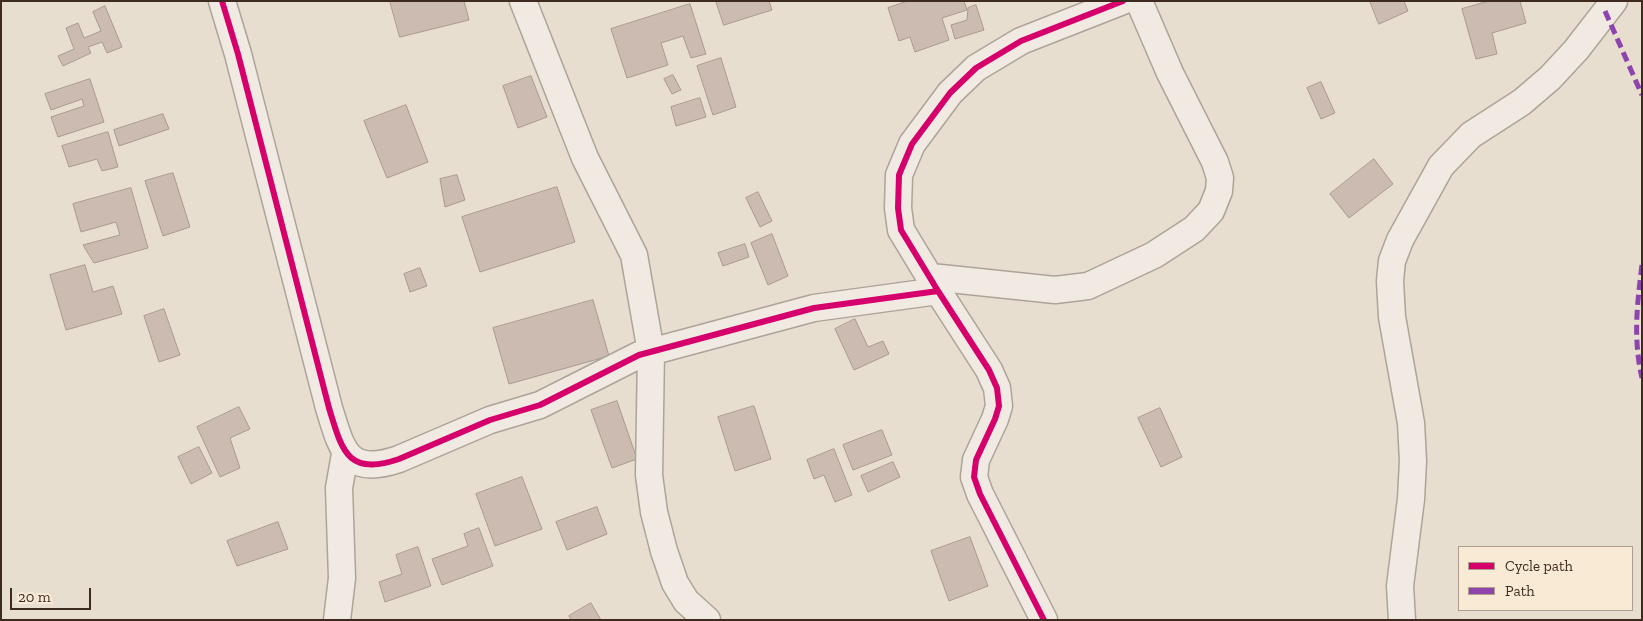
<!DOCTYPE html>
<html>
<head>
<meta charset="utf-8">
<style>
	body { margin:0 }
	#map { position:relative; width:1643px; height:621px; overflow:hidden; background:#e8ded0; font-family:"Zilla Slab",serif }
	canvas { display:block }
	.frame { position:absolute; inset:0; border:2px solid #3e2a1e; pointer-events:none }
	.legend { position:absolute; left:1458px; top:546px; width:175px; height:65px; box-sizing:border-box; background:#f9ead6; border:1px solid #ae9d8c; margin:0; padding:6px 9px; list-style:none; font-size:15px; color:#3e2a1e }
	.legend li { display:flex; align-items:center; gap:10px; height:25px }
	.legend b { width:25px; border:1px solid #ae9d8c }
	.scale { position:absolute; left:10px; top:588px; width:81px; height:22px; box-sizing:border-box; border:2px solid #3e2a1e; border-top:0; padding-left:6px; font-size:15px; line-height:18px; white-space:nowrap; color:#3e2a1e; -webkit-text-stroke:4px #f9ead6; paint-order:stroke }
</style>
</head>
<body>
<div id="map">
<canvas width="1643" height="621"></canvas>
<div class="frame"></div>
<ul class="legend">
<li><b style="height:6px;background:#d6006c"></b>Cycle path</li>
<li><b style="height:6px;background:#8e44ad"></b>Path</li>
</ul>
<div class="scale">20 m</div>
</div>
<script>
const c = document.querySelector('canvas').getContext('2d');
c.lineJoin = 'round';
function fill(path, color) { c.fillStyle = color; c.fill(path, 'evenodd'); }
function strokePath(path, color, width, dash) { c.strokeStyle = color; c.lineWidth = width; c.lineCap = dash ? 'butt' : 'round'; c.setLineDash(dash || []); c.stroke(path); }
const building = new Path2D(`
	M390,1H464L469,20L400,37Z
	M716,1H769L772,10L724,25Z
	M908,1H964L967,10L942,18L949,40L915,52L910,37L899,41L888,8Z
	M1370,1H1404L1408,11L1379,24Z
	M1489,1H1520L1526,23L1492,33L1497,54L1476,59L1462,9Z
	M690,4L706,54L691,58L683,36L661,43L668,65L627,78L611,29Z
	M976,5L984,30L955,39L951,25L967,20L968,8Z
	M105,6L122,47L107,53L102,42L88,47L91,53L63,66L58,56L74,49L66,28L78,23L84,38L101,31L93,12Z
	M721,58L736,107L713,115L697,66Z
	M673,75L681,90L672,94L664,79Z
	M531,76L547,117L518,128L503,86Z
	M90,79L104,122L58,137L51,117L84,106L82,99L51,110L45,94Z
	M1321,82L1335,113L1321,119L1307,88Z
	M700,98L706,117L676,126L671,107Z
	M406,105L428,162L387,178L364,121Z
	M163,114L169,129L119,146L114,130Z
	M108,132L118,167L102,171L97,159L69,167L62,146Z
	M1374,159L1393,184L1349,218L1330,194Z
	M173,173L190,227L163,236L145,181Z
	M457,175L465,200L445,207L440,179Z
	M557,187L575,242L480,272L462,217Z
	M131,188L148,248L94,263L83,245L120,235L116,222L81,232L73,204Z
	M758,192L772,221L760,227L746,198Z
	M772,234L788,276L768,285L751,243Z
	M745,244L749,257L723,266L718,253Z
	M85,265L93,292L113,286L122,314L66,330L50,275Z
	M420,268L427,286L410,292L404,274Z
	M593,300L609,356L509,384L493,328Z
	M164,309L180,355L159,362L144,316Z
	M855,319L868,347L883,341L889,354L854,370L835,329Z
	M617,401L637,459L612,468L591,410Z
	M754,406L771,459L735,471L718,417Z
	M239,407L250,429L230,438L240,468L220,477L197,427Z
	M1160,408L1182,457L1161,467L1138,418Z
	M882,430L892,455L853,470L843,445Z
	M199,447L212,473L191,484L178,457Z
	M834,449L852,495L835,502L824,475L814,479L807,460Z
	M893,462L900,477L868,492L861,476Z
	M522,477L542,529L495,546L476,494Z
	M597,507L607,534L567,550L556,522Z
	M278,522L288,549L237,566L227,541Z
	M479,528L493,566L442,585L432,559L468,546L464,534Z
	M970,537L988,586L949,601L931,551Z
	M418,547L431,586L385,602L379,582L402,574L396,555Z
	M591,603L601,620H571L569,616Z`);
fill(building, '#ccbbb0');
strokePath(building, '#a9998e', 1);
const minor = new Path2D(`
	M222,1L238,54L329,408C342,450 347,477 399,459L490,420L540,405L639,355L814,308L938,291
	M523,1L585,158L634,255L651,352L649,475L654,512L664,551L675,583L686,601L707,620
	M931,277L1055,290L1088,286L1154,255L1194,229L1211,211L1219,191L1220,178L1215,162L1170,73L1139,1
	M337,620L342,578L339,488L345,454
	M1044,620L980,494L974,477L976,460L995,419L999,406L997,388L989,370L938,291L901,230L898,208L899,175L912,144L950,93L976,68L1021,41L1123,1
	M1402,620L1400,586L1411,499L1413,461L1411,423L1392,317L1390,281L1392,261L1400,240L1441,166L1471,135L1522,102L1550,78L1576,50L1614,1`);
strokePath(minor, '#ada398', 29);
strokePath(minor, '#f0eae2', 26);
strokePath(new Path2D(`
	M1605,11L1642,95
	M1642,265C1637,305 1633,339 1642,378`), '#8e44ad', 5, [10, 5]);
strokePath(new Path2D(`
	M222,1L238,54L329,408C342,450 347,477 399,459L490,420L540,405L639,355L814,308L938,291
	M1044,620L980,494L974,477L976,460L995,419L999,406L997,388L989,370L938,291L901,230L898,208L899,175L912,144L950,93L976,68L1021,41L1123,1`), '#d6006c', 6);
</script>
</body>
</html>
